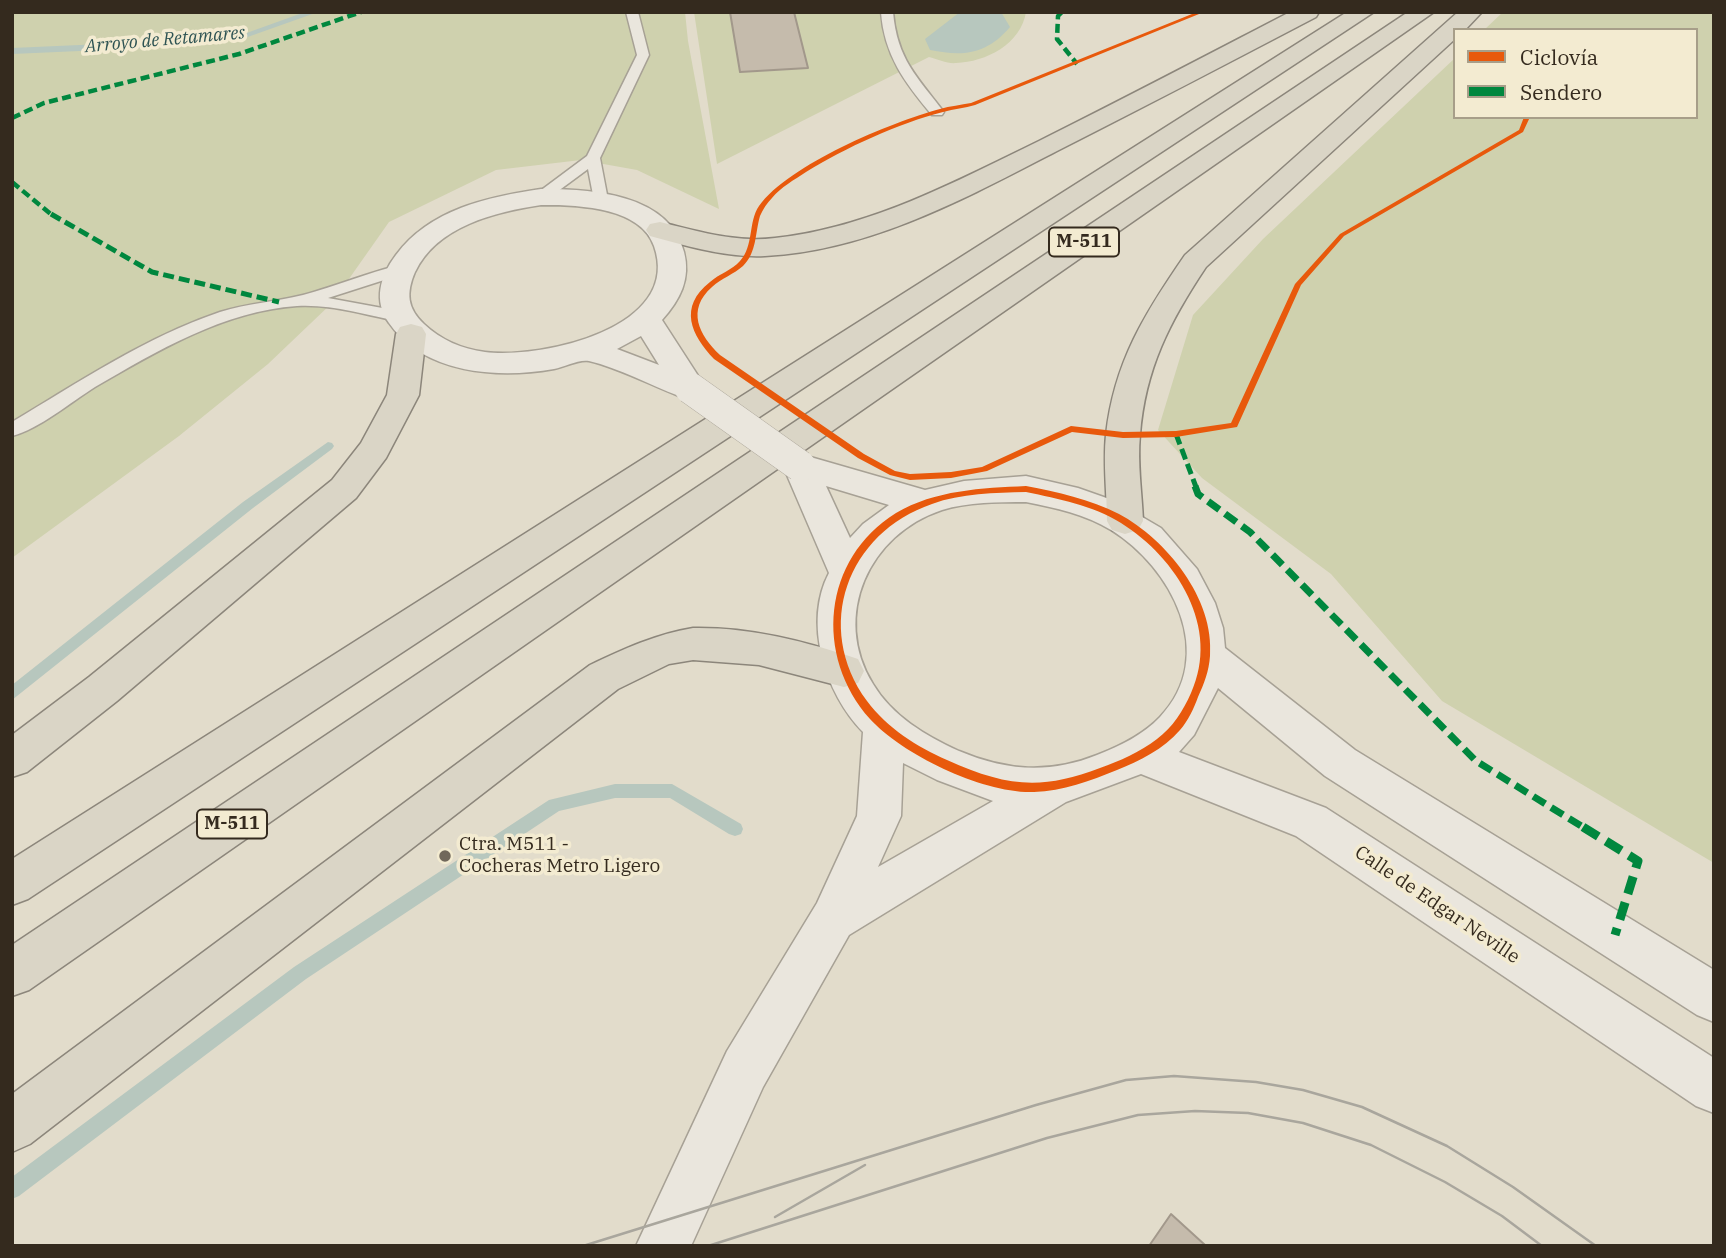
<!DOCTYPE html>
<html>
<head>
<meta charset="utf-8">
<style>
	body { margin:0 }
	#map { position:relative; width:1726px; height:1258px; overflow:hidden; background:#e2dccb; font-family:"IBM Plex Serif",serif }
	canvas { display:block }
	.frame { position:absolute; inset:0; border:14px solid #342a1e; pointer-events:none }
	.legend { position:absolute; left:1453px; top:28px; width:245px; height:91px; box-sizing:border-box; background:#f3ebd1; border:2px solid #a79e89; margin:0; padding:9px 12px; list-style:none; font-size:21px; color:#342a1e }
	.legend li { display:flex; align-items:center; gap:14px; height:35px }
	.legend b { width:35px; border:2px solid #a79e89 }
</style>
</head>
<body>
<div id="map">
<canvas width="1726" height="1258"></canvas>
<div class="frame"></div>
<ul class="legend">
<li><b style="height:9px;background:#e8590c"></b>Ciclovía</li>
<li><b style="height:9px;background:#00873e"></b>Sendero</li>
</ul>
</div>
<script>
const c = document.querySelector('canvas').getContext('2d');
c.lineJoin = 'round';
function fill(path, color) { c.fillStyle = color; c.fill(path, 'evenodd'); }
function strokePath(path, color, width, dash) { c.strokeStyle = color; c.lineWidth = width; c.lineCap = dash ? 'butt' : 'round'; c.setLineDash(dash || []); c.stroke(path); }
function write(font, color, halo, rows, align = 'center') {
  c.font = font + ' "IBM Plex Serif",serif'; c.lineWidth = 7; c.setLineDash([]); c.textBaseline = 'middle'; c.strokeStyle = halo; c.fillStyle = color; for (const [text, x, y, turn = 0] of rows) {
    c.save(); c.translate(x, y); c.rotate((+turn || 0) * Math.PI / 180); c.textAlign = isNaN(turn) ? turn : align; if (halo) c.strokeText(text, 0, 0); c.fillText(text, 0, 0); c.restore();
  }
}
fill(new Path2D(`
	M12,12H685L688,41L719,209L637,170L581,160L496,170L389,222L332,303L268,364L179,436L12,558Z
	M694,12H1026C1021,44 986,62 956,63C948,64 937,59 929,57L717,164Z
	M1503,12H1714V863L1442,701L1331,574L1202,478L1158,430L1193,315L1263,239L1455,58V117H1696V30H1484Z`), '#cfd1ae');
fill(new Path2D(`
	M960,12H1001L1010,27C987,54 964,57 930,50L925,39Z`), '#b7c7be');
fill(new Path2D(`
	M305,12H318L242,39L170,47L12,54V48L170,41L241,35Z
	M328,442L332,443L334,446L332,449L253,508L12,700V685L243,502Z
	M615,784H672L741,824L743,829L741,834L735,836L729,834L670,798H615L559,811L306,979L19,1196L12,1199V1177L294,967L549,800Z`), '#b7c7be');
const building = new Path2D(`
	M730,12H794L808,68L740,72Z
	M1171,1214L1205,1245V1246H1149Z`);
fill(building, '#c5bbac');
strokePath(building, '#a2988b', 2);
const service = new Path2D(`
	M626,12H638L649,55L600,158L608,200L601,204L594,200L588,169L546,200H536L534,197L536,194L587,156L637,55Z
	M881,12H893C897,59 917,77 944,112L942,115H932C905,83 884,55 881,12Z
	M400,265L408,270L406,273L328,298L404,312L406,316L404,320L398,321C365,315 331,304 297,306C224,311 157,351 95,387C71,402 39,429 12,436V422C79,382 146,337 220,312C248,303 276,302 303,295C336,286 367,273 400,265Z`);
const minor = new Path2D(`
	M541,189C590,189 669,193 684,252C691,279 680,300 662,320L706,388L701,396L690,399L679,396C650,385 619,368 589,361C579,359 564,367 554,369C498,379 424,374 389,323C373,301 380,276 396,255C430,209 488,197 541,189ZM541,205C575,205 640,206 654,246C683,328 542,359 485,352C462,349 441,340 424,324C407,308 406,293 415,272C437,226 495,212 541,205ZM641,336L659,365L617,349Z
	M800,454L925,490L964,481L1026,476L1078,488L1115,501L1161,528L1197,569L1215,603L1223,628L1225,648L1355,750L1714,970V1022L1697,1015L1325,776L1218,688L1194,735L1179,752L1326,808L1714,1058V1113L1696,1106L1296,836L1141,774L1066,802L849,935L763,1087L691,1246H636L727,1051L817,903L857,816L863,732C825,693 803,623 829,573L783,466L788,457ZM826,486L889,505L863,524L850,538ZM1026,502C1056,508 1085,514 1111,530C1171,567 1219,655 1160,717C1143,735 1120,746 1097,755C1050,774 1006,771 959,751C926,736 892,716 873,684C831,616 869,534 942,510C968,502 999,502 1026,502ZM903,763L937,780L993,801L878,867L901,816Z`);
const trunk = new Path2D(`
	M1290,12H1319L1316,17C1230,62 1144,107 1057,151C966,198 869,251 765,256C726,258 687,246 650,236L646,230L650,224L660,222C698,231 736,243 775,238C869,228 955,182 1039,141C1123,99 1207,55 1290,12Z
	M1347,12H1374L28,899L12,905V859Z
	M1408,12H1434L29,990L12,996V945Z
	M1458,12H1482L1465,30H1455V39L1206,267C1170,321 1145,369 1140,435C1137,463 1142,493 1143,521L1138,530L1125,534L1112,530L1107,521C1107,493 1103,463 1106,435C1114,362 1145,313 1185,255Z
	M411,324L422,327L426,334L419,395L386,458L356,498L117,701L27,772L12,777V735L89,677L332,480L361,443L387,395L396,334L400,327Z
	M693,628C750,627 805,641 858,659L864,671L858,683L844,687L759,665L693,660L669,664L618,689L30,1144L12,1152V1094L590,665C624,649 656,634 693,628Z`);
strokePath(service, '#a7a195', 3);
strokePath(minor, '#a7a195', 3);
strokePath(trunk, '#8c867b', 3);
fill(service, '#eae6dd');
fill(minor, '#eae6dd');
fill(trunk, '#dad5c6');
strokePath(new Path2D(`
	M775,1217L865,1165
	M583,1246L1036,1105L1126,1080L1174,1076L1256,1082L1303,1090L1362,1107L1447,1146L1513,1187L1596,1246
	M708,1246L1047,1138L1138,1115L1195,1111L1248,1113L1303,1123L1371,1145L1445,1182L1502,1216L1542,1246`), '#a9a69d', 2.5);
const minorBridge = new Path2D(`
	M690,388L800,466`);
strokePath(minorBridge, '#a7a195', 32, []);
strokePath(minorBridge, '#eae6dd', 31);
strokePath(new Path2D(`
	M1062,12L1058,16L1057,39L1077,64
	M12,118L44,103L239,54L361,12
	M12,182L53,216`), '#00873e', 4.5, [9, 4.5]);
strokePath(new Path2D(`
	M51,214L152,272L279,302
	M1176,434L1196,487`), '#00873e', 5, [11, 5]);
strokePath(new Path2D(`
	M1195,486L1198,494L1250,532L1476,761L1586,829`), '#00873e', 7, [14, 7]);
strokePath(new Path2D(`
	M1583,827L1638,861L1615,935`), '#00873e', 9, [18, 9]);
fill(new Path2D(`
	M1197,12H1204L975,105C965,108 954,109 943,112C899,123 845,148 806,172C794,180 781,187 772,198C767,203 763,209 760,216C755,233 757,252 743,266C734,274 722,278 712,287C686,310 699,335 720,355L864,454L895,471L910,474L951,472L982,467L1071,426L1123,432L1176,431L1231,423L1295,284L1340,234L1519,130L1524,117H1530L1523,132L1344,236L1301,285L1237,427L1176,437L1123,438L1072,432L987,471L951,478L910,480L890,475L858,458L714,359C691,335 678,307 710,282C719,274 732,270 740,261C754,246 748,222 759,206C788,165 891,122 940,109C950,106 961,105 971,103Z
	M1026,486C1057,492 1090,499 1119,514C1166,539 1215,599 1210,656C1209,671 1204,684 1198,697C1194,708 1188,721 1180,730C1164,749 1139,761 1117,770C1090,781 1063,791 1034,792C984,794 903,755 870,719C814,656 822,559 896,513C935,490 982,488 1026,486ZM1026,492C1059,499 1092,505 1121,523C1177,558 1221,628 1191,693C1183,711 1173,727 1157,739C1140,752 1120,761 1100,768C1040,791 1005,786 947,760C917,747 887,728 867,701C813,627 847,533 932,504C961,493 995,493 1026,492Z`), '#e8590c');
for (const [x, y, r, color] of [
	[445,856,7,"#71685b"]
]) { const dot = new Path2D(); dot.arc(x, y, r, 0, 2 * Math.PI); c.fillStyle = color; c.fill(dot); strokePath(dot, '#f3ebd1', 2.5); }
write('italic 18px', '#2e5353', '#f3ebd1', [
	["Arroyo de Retamares",165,40,-5]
]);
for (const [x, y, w] of [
	[1084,242,70],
	[232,824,70]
]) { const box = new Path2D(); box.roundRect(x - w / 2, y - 14.5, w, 29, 5); c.fillStyle = '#f3ebd1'; c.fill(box); strokePath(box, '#342a1e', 2); }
write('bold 18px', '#342a1e', null, [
	["M-511",1084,242],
	["M-511",232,824]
]);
write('19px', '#342a1e', '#f3ebd1', [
	["Ctra. M511 -",459,845],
	["Cocheras Metro Ligero",459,867]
], 'left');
write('19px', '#342a1e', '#f3ebd1', [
	["Calle de Edgar Neville",1437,905,34]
]);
</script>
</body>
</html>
